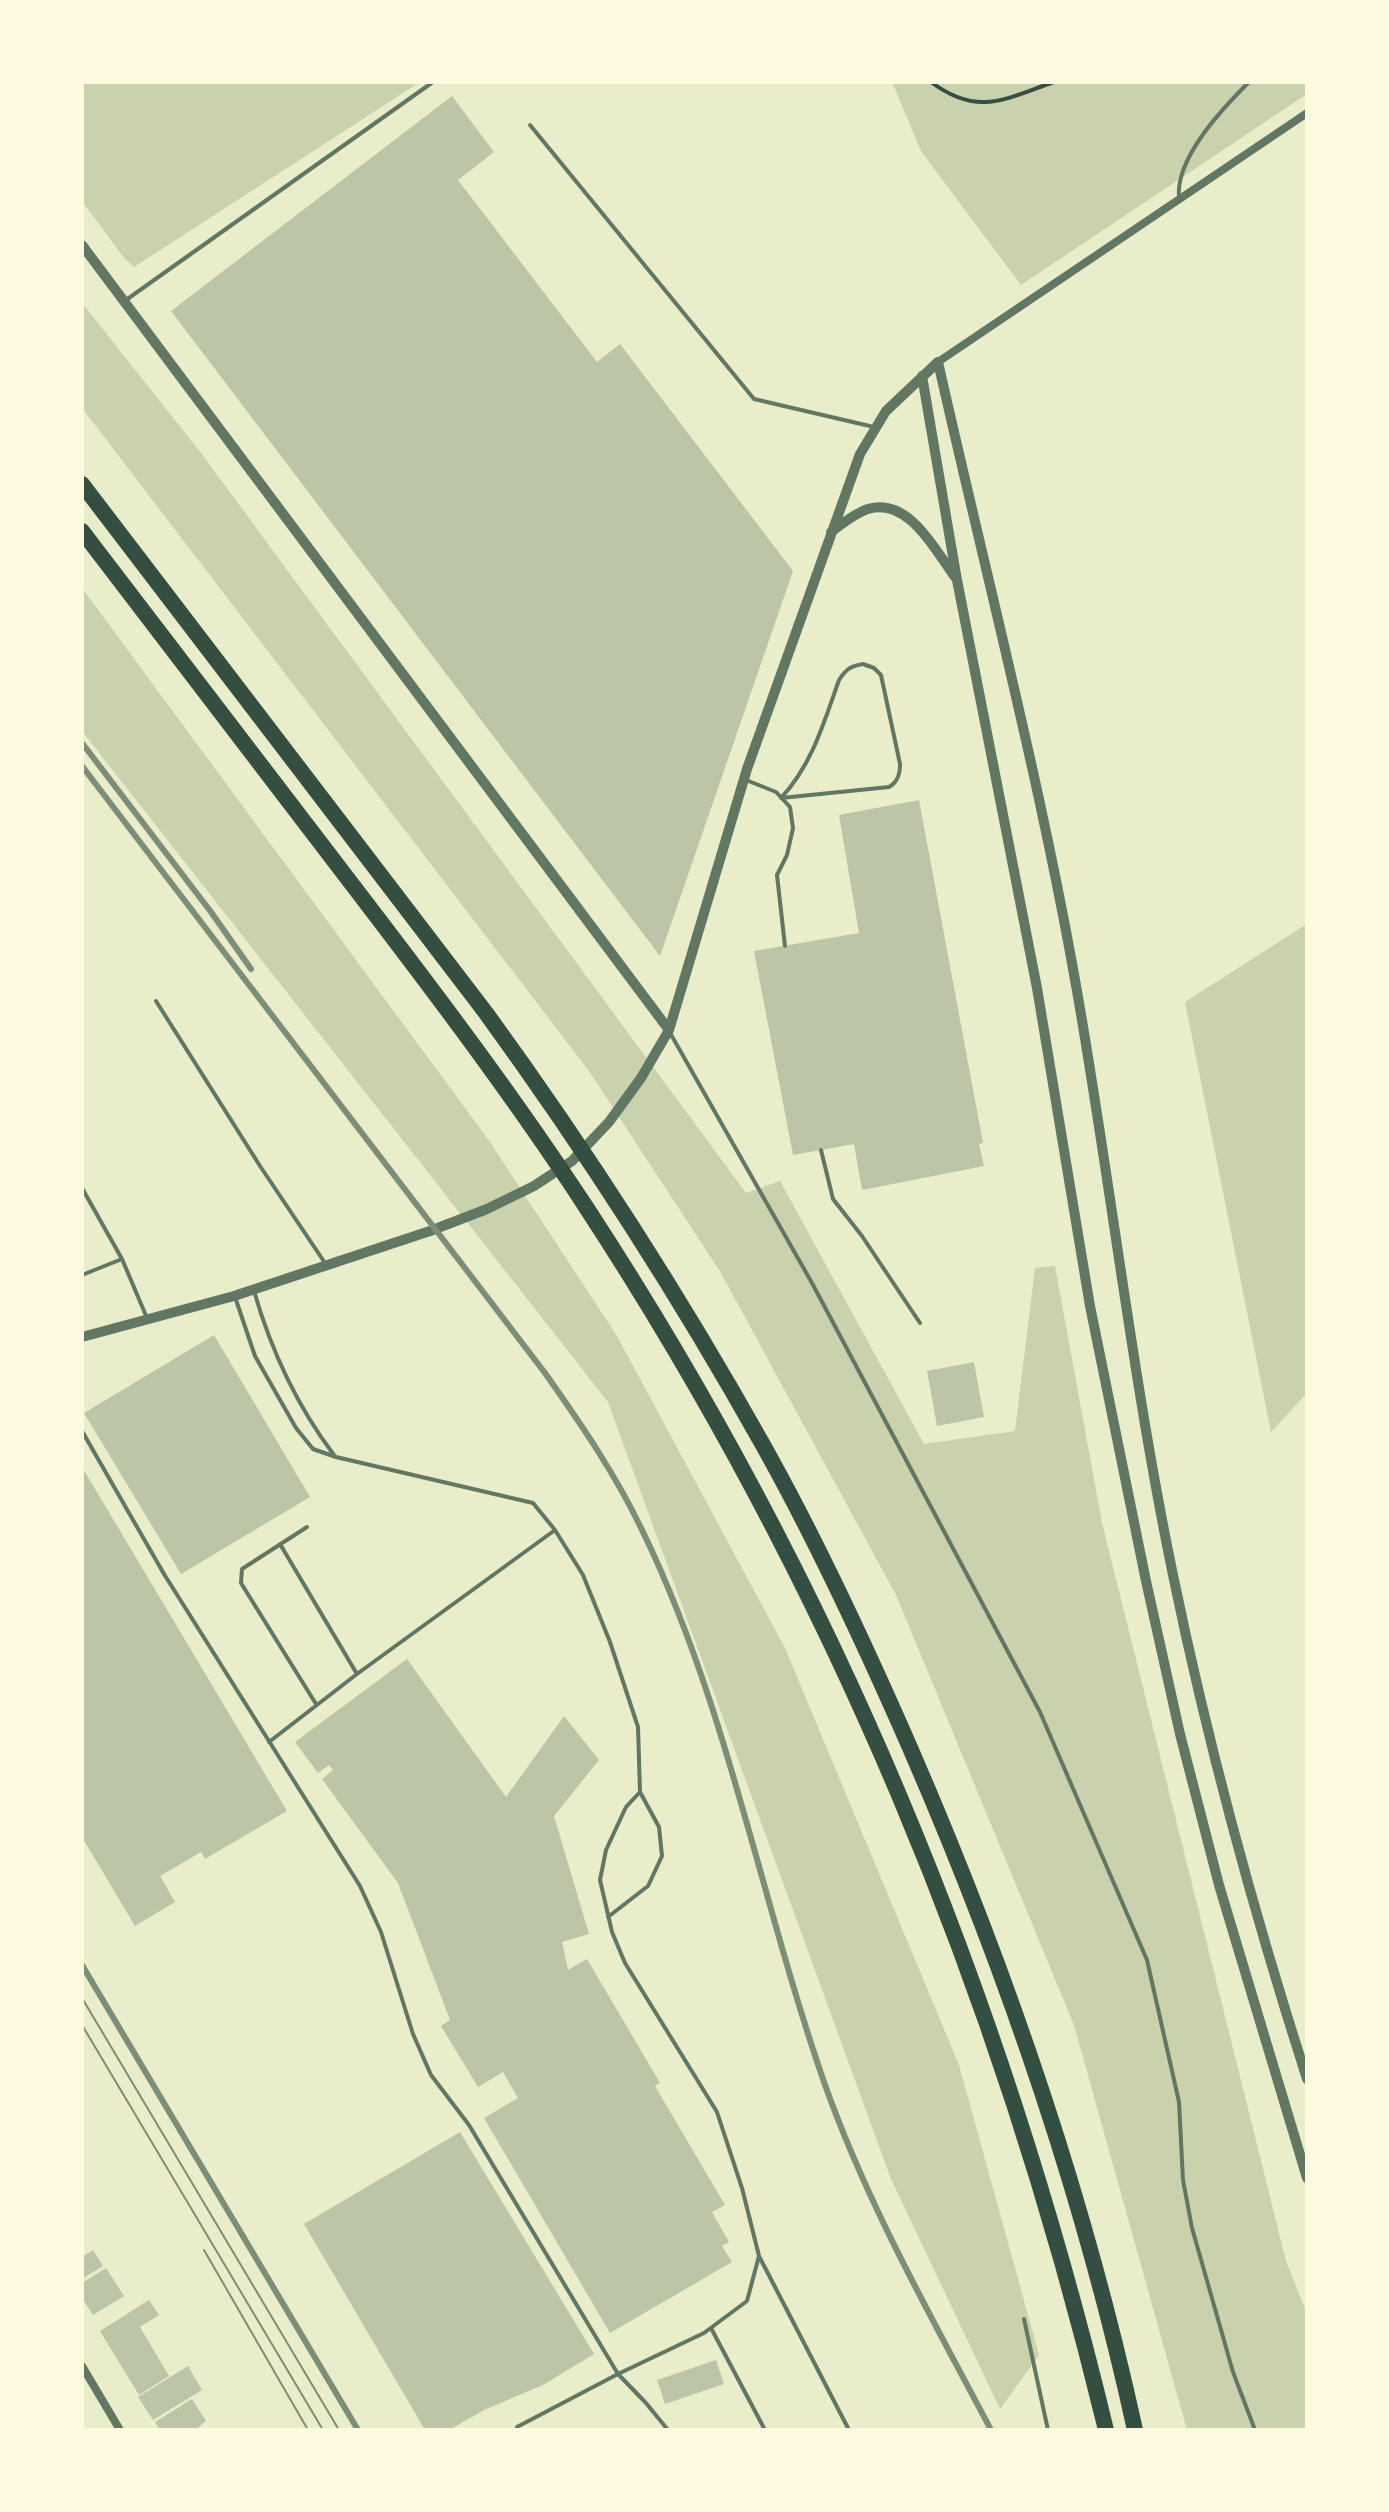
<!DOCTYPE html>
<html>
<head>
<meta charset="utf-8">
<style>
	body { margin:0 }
	#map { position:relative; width:1389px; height:2512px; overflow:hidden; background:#e9edc9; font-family:Raleway,sans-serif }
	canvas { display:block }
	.frame { position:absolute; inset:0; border:84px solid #fefae0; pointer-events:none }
</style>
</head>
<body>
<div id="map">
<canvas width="1389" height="2512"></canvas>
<div class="frame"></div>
</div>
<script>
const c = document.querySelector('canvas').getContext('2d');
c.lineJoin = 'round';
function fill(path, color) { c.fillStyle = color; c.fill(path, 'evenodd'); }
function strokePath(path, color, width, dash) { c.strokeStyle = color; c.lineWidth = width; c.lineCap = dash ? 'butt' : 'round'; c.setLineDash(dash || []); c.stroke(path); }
fill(new Path2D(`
	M82,82H420L134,267L124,258L82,201Z
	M892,82H1307V94L1021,285L921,151Z
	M82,303L198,449L746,1193L780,1181L924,1444L1015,1431L1035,1268L1055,1266L1102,1523L1286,2261L1307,2314V2430H1187L1074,2025L896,1595L721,1273L589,1071L82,408Z
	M82,588L490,1142L617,1336L785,1648L959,2065L1039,2355L1000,2409L891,2179L608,1402L82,731Z
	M1307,924V1393L1271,1432L1185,1002Z`), '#cad2ad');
fill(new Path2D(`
	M452,96L494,152L458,180L597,362L620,344L793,571L660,956L171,311Z
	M919,800L983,1143L979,1144L984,1166L862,1190L854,1144L793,1155L754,951L859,933L839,815Z
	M214,1335L310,1497L181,1574L84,1413Z
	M974,1362L984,1417L937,1426L927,1371Z
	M82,1467L287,1811L205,1859L201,1852L160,1876L175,1902L135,1926L82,1837Z
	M407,1659L506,1797L564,1716L599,1760L554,1816L589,1934L562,1942L568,1970L587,1959L660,2083L655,2086L725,2205L712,2212L729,2242L722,2246L732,2262L610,2333L484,2118L518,2098L503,2072L478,2087L441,2026L450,2020L398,1883L322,1779L333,1770L329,1765L318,1773L295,1742Z
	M460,2132L594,2354L543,2385L484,2410L449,2430H425L304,2224Z
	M93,2250L103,2266L82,2279V2257Z
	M106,2268L124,2296L93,2315L82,2298V2283Z
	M149,2300L159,2315L140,2327L169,2376L139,2395L100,2331Z
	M716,2360L724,2384L665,2404L657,2380Z
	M188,2366L202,2390L153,2420L138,2397Z
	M192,2399L206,2421L195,2430H160L155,2422Z`), '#bcc5a7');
strokePath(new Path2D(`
	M931,82C978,117 1005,99 1054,82`), '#344e41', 4);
strokePath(new Path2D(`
	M530,125L754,399L874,427
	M1179,198C1175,158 1223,108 1249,82
	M126,300L433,82
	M863,664L874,668L881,675L900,764C900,774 898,782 889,787L781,798C812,765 824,722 839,680C846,669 851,666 863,664Z
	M746,780L776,792L790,807L793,828L787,855L777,875L785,946
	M156,1001L260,1166L325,1263
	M669,1031L812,1283L1040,1712L1147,1960L1179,2102L1183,2180L1192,2228L1233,2372L1255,2430
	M821,1150L833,1199L862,1236L920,1323
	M82,1188L122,1259L147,1318
	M82,1275L122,1259
	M254,1291C271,1350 297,1406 334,1455
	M235,1297L255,1356L296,1428L313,1449L336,1457L533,1503L555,1530L583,1575L610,1642L638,1727L640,1792L659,1827L662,1856L648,1886L608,1917
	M82,1431L164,1574L360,1886L381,1932L413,2034L431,2075L469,2125L618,2374L517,2427
	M307,1527L242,1569L241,1583L316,1704
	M280,1544L357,1674
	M269,1742L357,1674L555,1530
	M640,1792L626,1807L606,1850L600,1880L612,1932L625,1963L717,2112L742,2188L759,2256L747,2301L704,2333L618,2374L646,2403L668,2430
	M760,2258L849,2430
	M1024,2319L1048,2430
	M711,2328L765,2430`), '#617663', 4);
strokePath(new Path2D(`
	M938,362L1307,113
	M82,2366L120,2430`), '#617663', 8);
strokePath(new Path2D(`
	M82,245L669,1030
	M922,376L957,580L1037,988L1090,1306L1146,1581L1180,1734L1219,1885L1307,2178
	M831,532C842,524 855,513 868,509C909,497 935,550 955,577
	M82,1337L234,1296L430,1231L487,1209L534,1186L572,1161L609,1122L641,1078L669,1030L747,769L860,454L886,411L938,362C985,571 1040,780 1077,991C1111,1186 1133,1382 1173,1575C1208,1745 1254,1914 1307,2079`), '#617663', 10);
strokePath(new Path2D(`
	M82,484L486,1013C587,1152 679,1295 763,1445C818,1543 866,1647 911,1750C1006,1969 1084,2196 1135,2430
	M82,531C175,653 269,774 361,896C439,998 516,1100 586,1207C834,1586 1000,1990 1106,2430`), '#344e41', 16);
strokePath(new Path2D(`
	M82,1998L339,2430
	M82,2025L323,2430
	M204,2250L308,2430`), '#7c8e77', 2);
strokePath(new Path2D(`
	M82,743L211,912L251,969
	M82,766L545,1373C581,1424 616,1475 643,1532C727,1705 761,1901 824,2082C867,2204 931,2316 991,2430
	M82,1965L358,2430`), '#7c8e77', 6);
</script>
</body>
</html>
